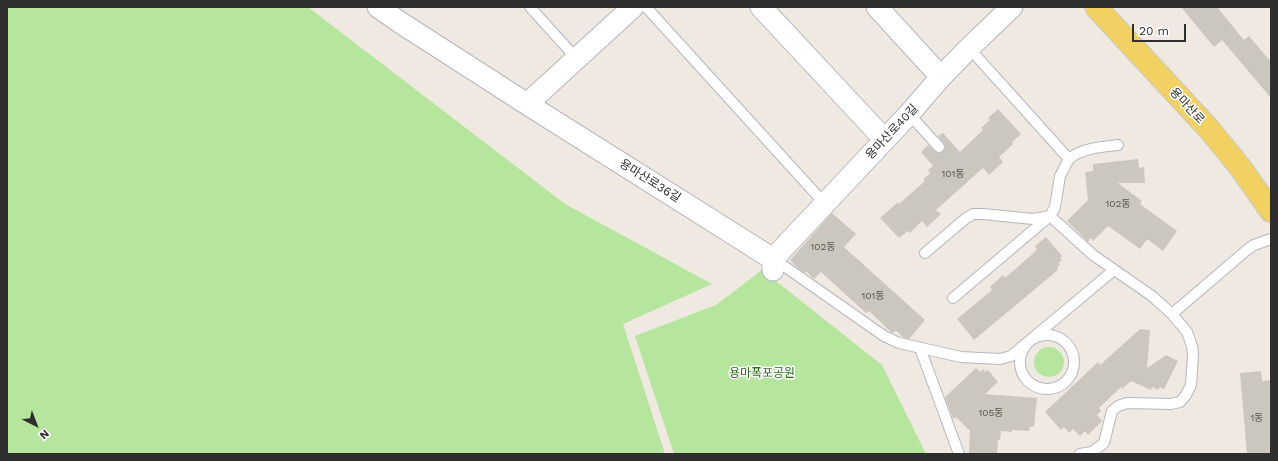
<!DOCTYPE html>
<html>
<head>
<meta charset="utf-8">
<style>
	body { margin:0 }
	#map { position:relative; width:1278px; height:461px; overflow:hidden; background:#efe9e1; font-family:"Work Sans",sans-serif }
	canvas { display:block }
	.frame { position:absolute; inset:0; border:8px solid #2e2e2e; pointer-events:none }
	.north { position:absolute; left:16px; top:405px; width:40px; height:40px; -webkit-text-stroke:3px #fff; paint-order:stroke; rotate:138deg; font-size:11px; font-weight:700; line-height:16px; text-align:center; color:#2e2e2e }
	.north::after { content:''; display:block; margin:auto; width:14px; height:18px; background:#2e2e2e; clip-path:polygon(50% 0,100% 100%,50% 72%,0 100%) }
	.scale { position:absolute; left:1132px; top:24px; width:54px; height:18px; box-sizing:border-box; border:2px solid #2e2e2e; border-top:0; padding-left:5px; font-size:12px; line-height:14px; white-space:nowrap; color:#2e2e2e; -webkit-text-stroke:3px #fff; paint-order:stroke }
</style>
</head>
<body>
<div id="map">
<canvas width="1278" height="461"></canvas>
<div class="frame"></div>
<div class="north">N</div>
<div class="scale">20 m</div>
</div>
<script>
const c = document.querySelector('canvas').getContext('2d');
c.lineJoin = 'round';
function fill(path, color) { c.fillStyle = color; c.fill(path, 'evenodd'); }
function strokePath(path, color, width, dash) { c.strokeStyle = color; c.lineWidth = width; c.lineCap = dash ? 'butt' : 'round'; c.setLineDash(dash || []); c.stroke(path); }
function write(font, color, halo, rows, align = 'center') {
  c.font = font + ' "Work Sans","Noto Sans KR",sans-serif'; c.lineWidth = 3; c.setLineDash([]); c.textBaseline = 'middle'; c.strokeStyle = halo; c.fillStyle = color; for (const [text, x, y, turn = 0] of rows) {
    c.save(); c.translate(x, y); c.rotate((+turn || 0) * Math.PI / 180); c.textAlign = isNaN(turn) ? turn : align; if (halo) c.strokeText(text, 0, 0); c.fillText(text, 0, 0); c.restore();
  }
}
fill(new Path2D(`
	M7,7H308L565,204L712,284L623,324L665,454H7Z
	M762,270L882,365L926,454H674L635,336L716,305Z
	M1034 362a15 15 0 1 1 30 0a15 15 0 1 1-30 0Z`), '#b6e59e');
fill(new Path2D(`
	M1181,7H1217L1244,40L1249,36L1271,62V98L1222,40L1214,47Z
	M998,109L1021,134L1012,142L1013,144L999,157L1003,162L989,175L983,168L936,210L941,214L927,227L922,221L910,233L908,231L899,238L880,218L898,202L899,204L925,181L923,180L930,173L928,170L933,166L921,152L928,145L937,153L943,152L945,149V145L938,136L943,133L960,152L983,130L981,128L990,120L988,118Z
	M1138,159L1139,168L1144,167L1145,183H1118L1142,201L1140,204L1177,231L1163,251L1147,239L1140,249L1108,226L1093,241L1091,238L1088,242L1067,221L1088,200L1085,172L1093,171V164Z
	M832,213L856,234L844,247L925,320L909,339L903,337L896,331L892,333L869,311L866,313L821,272L814,279L806,271L805,273L799,269L790,260Z
	M1046,237L1062,256L1060,258L1062,260L1059,263L1060,265L1057,268L1058,270L974,340L957,319L992,290L990,287L1003,275L1005,278L1037,250L1035,246Z
	M1140,329L1150,330L1147,368L1166,355L1178,361L1164,389L1160,387L1158,390L1152,387L1151,390L1131,381L1122,389L1121,387L1099,408L1101,411L1097,415L1102,421L1088,435L1085,431L1080,436L1073,429L1069,433L1064,427L1061,430L1045,412L1098,362L1100,365Z
	M976,368L980,372L983,369L985,372L988,370L998,382L985,394L1037,398L1034,426L1030,427L1029,431L1012,430V432L1001,431L1000,440H998L997,454H969L970,431L956,417L953,419L945,397Z
	M1261,371L1262,381L1271,380V454H1247L1240,373Z`), '#cbc7bf');
const lane = new Path2D(`
	M530,7L576,58
	M646,7L825,204
	M969,48L1069,159C1082,148 1101,147 1118,145
	M909,114L939,147
	M925,253L965,219L973,214H983L1033,219L1050,216L1093,255L1152,296L1172,314L1248,249L1254,245L1271,239
	M774,259L884,336L899,343L961,357L1000,359L1011,356L1016,352L1114,270
	M953,298L1050,216L1055,207L1060,176L1069,159
	M1020 362a27 27 0 1 1 54 0a27 27 0 1 1-54 0Z
	M920,348L959,454
	M1080,454L1092,452L1104,443L1112,411L1118,406L1127,403L1171,404L1180,402L1186,395L1191,385L1193,354L1192,346L1187,332L1172,314`);
const street = new Path2D(`
	M378,7L401,23L527,104L773,259
	M761,7L884,139
	M877,7L941,77
	M527,104L633,7
	M773,270V259L909,114L941,77L969,48L1012,7`);
const primary = new Path2D(`
	M1096,7L1209,129L1240,167L1271,211`);
strokePath(lane, '#b4b7c1', 12);
strokePath(street, '#b4b7c1', 23);
strokePath(primary, '#c9c9c9', 24);
strokePath(lane, '#fff', 10);
strokePath(street, '#fff', 21);
strokePath(primary, '#f2d163', 22);
write('10px', '#555452', null, [
	["101동",953,174],
	["102동",1118,204],
	["102동",823,247],
	["101동",873,296],
	["105동",991,413],
	["1동",1257,418]
]);
write('12px', '#2e2e2e', '#fff', [
	["용마산로",1187,106,47],
	["용마산로40길",892,132,-47],
	["용마산로36길",650,181,32]
]);
write('12px', '#2c6e1b', '#fff', [
	["용마폭포공원",762,373]
]);
</script>
</body>
</html>
